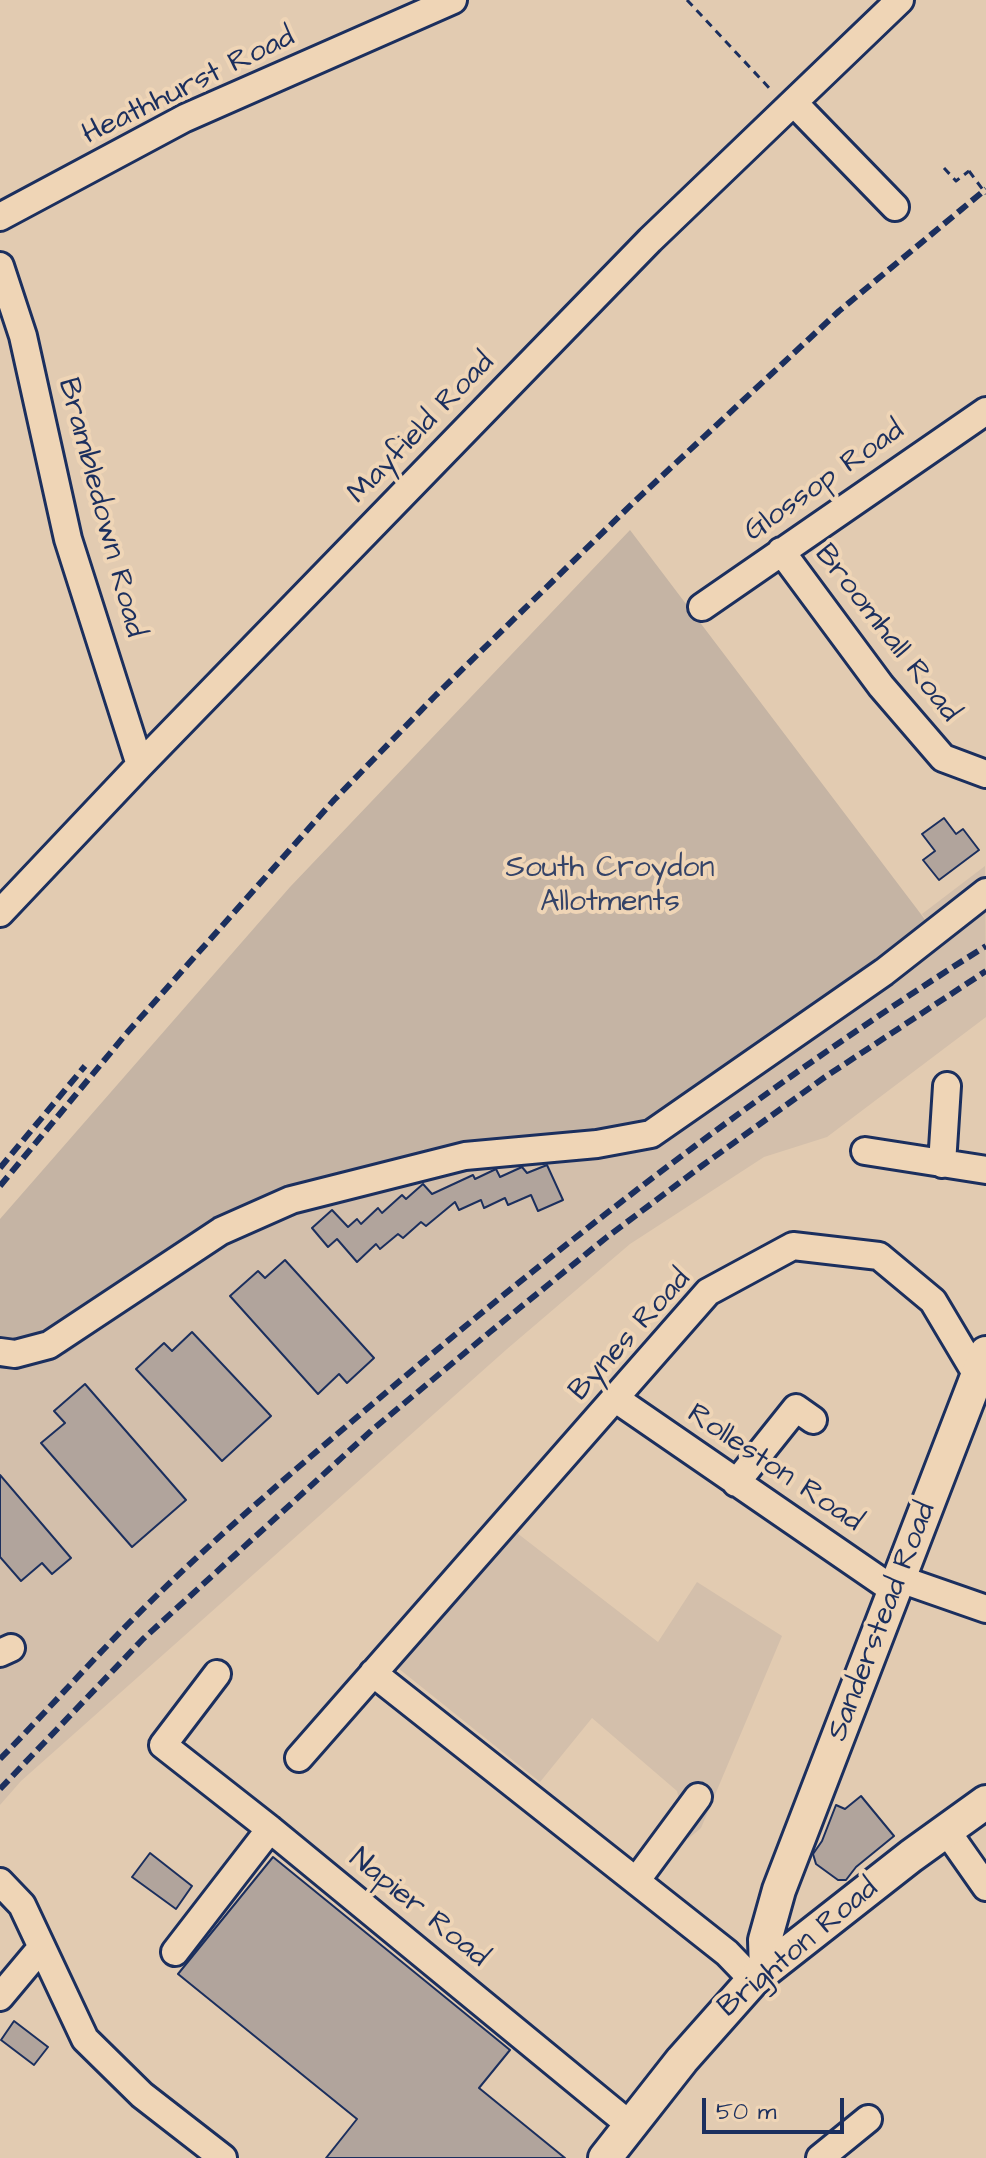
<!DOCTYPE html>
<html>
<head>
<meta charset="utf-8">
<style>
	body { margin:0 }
	#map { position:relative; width:986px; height:2158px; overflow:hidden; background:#e2cbb1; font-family:"Architects Daughter",sans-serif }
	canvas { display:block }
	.scale { position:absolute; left:702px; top:2098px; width:142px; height:36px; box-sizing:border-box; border:4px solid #1b2f5e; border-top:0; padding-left:10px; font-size:24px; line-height:28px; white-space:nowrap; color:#1b2f5e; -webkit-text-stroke:6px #efd5b6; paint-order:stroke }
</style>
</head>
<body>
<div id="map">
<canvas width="986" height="2158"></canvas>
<div class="scale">50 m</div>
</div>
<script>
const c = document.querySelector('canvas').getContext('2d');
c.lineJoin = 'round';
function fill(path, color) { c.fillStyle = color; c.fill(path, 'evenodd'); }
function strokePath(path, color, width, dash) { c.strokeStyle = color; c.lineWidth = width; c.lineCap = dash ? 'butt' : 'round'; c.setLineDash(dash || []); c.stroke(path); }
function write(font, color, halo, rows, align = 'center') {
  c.font = font + ' "Architects Daughter",sans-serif'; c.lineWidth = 8; c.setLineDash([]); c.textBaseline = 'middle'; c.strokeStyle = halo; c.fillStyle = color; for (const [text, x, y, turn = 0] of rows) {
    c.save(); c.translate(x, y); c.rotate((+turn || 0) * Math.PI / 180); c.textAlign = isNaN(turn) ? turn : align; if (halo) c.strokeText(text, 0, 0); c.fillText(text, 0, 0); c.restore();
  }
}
fill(new Path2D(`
	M985,866L986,1017L827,1137L764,1157L630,1244L507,1349L21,1781L0,1805V1356L66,1354L256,1223L432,1175L572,1155L939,938L922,914Z
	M517,1533L658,1642L697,1582L782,1636L701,1828L688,1839L677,1791L592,1718L540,1782L398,1668Z`), '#d3bfab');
fill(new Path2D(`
	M630,530L939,938L641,1152L572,1155L430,1173L255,1222L66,1354L0,1356V1219L290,887Z`), '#c5b4a4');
const building = new Path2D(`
	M944,818L956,834L963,829L979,850L939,880L923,860L935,851L922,834Z
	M547,1165L563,1200L538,1211L531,1195L508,1205L505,1198L484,1208L481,1200L459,1210L455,1202L426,1226L421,1222L403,1238L398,1234L380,1249L376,1244L357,1262L337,1239L328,1247L312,1228L332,1210L348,1227L357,1219L361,1224L378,1208L382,1213L402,1195L406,1199L423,1184L432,1194L473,1175L475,1179L496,1169L500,1177L522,1167L527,1173Z
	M285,1260L374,1358L347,1383L339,1374L318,1394L230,1296L258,1271L265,1278Z
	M192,1332L271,1416L222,1461L136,1369L164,1343L172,1351Z
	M85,1384L186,1500L132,1547L41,1443L65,1423L54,1411Z
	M0,1475L71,1558L52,1574L42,1563L21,1581L0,1557Z
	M861,1796L894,1836L856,1867L846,1880H838L816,1864L813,1854L822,1841L836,1805L845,1809Z
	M150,1853L192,1886L176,1909L132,1877Z
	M273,1857L510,2050L479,2088L565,2158H326L357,2119L178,1974Z
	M14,2021L48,2047L34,2065L1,2040Z`);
fill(building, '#b1a49c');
strokePath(building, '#1b2f5e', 2);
const minor = new Path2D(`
	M794,103L895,207
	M0,217L185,118L453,0
	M0,266L23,336L68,539L140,765
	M781,551L881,686L943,758L986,774
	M702,607L986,411
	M0,913L140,765L650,240L900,0
	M865,1151L986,1170
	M942,1164L947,1086
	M0,1352L15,1354L49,1345L221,1231L291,1200L465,1156L597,1144L651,1134L884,972L986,892
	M616,1399L895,1591
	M736,1483L796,1408L813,1420
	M900,1579L986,1609
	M0,1653L11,1648
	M373,1673L727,1953L753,1980
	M217,1674L163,1745L270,1829L630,2125
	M299,1758L708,1292L793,1246L879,1256L933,1301L977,1375
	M946,1830L986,1887
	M636,1881L698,1797
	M0,1882L22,1905L85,2039L142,2095L223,2158
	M175,1952L270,1829
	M0,1997L41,1948
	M820,2158L868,2119`);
const major = new Path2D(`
	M766,1970L765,1940L779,1890L986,1353
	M605,2158L682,2060L753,1980L911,1856L986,1802`);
strokePath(minor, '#1b2f5e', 32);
strokePath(major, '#1b2f5e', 38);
strokePath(new Path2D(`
	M687,0L772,91
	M944,168L956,181L969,171`), '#1b2f5e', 3, [8, 6]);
strokePath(minor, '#efd5b6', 26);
strokePath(major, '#efd5b6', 32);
strokePath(new Path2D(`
	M0,1168L85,1066
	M0,1186L126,1034L334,800L436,695L634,502L839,311L986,189
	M0,1759C44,1714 85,1668 129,1623C214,1537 309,1458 402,1379C587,1223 781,1075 986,946
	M0,1789L143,1639L372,1430L490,1332L607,1237L703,1165L825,1077L986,971`), '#1b2f5e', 6, [12, 6]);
strokePath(new Path2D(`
	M969,171L986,194`), '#1b2f5e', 3, [8, 6]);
write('30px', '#1b2f5e', '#efd5b6', [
	["Heathhurst Road",189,87,-26],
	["Mayfield Road",422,429,-46],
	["Glossop Road",825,482,-35],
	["Brambledown Road",100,508,75],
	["Broomhall Road",886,634,52],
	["Bynes Road",631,1336,-48],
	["Rolleston Road",774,1469,34],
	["Sanderstead Road",883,1622,-69],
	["Napier Road",418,1909,39],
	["Brighton Road",799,1949,-40]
]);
write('30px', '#344368', '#efd5b6', [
	["South Croydon",610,870],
	["Allotments",610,904]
]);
</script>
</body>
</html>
